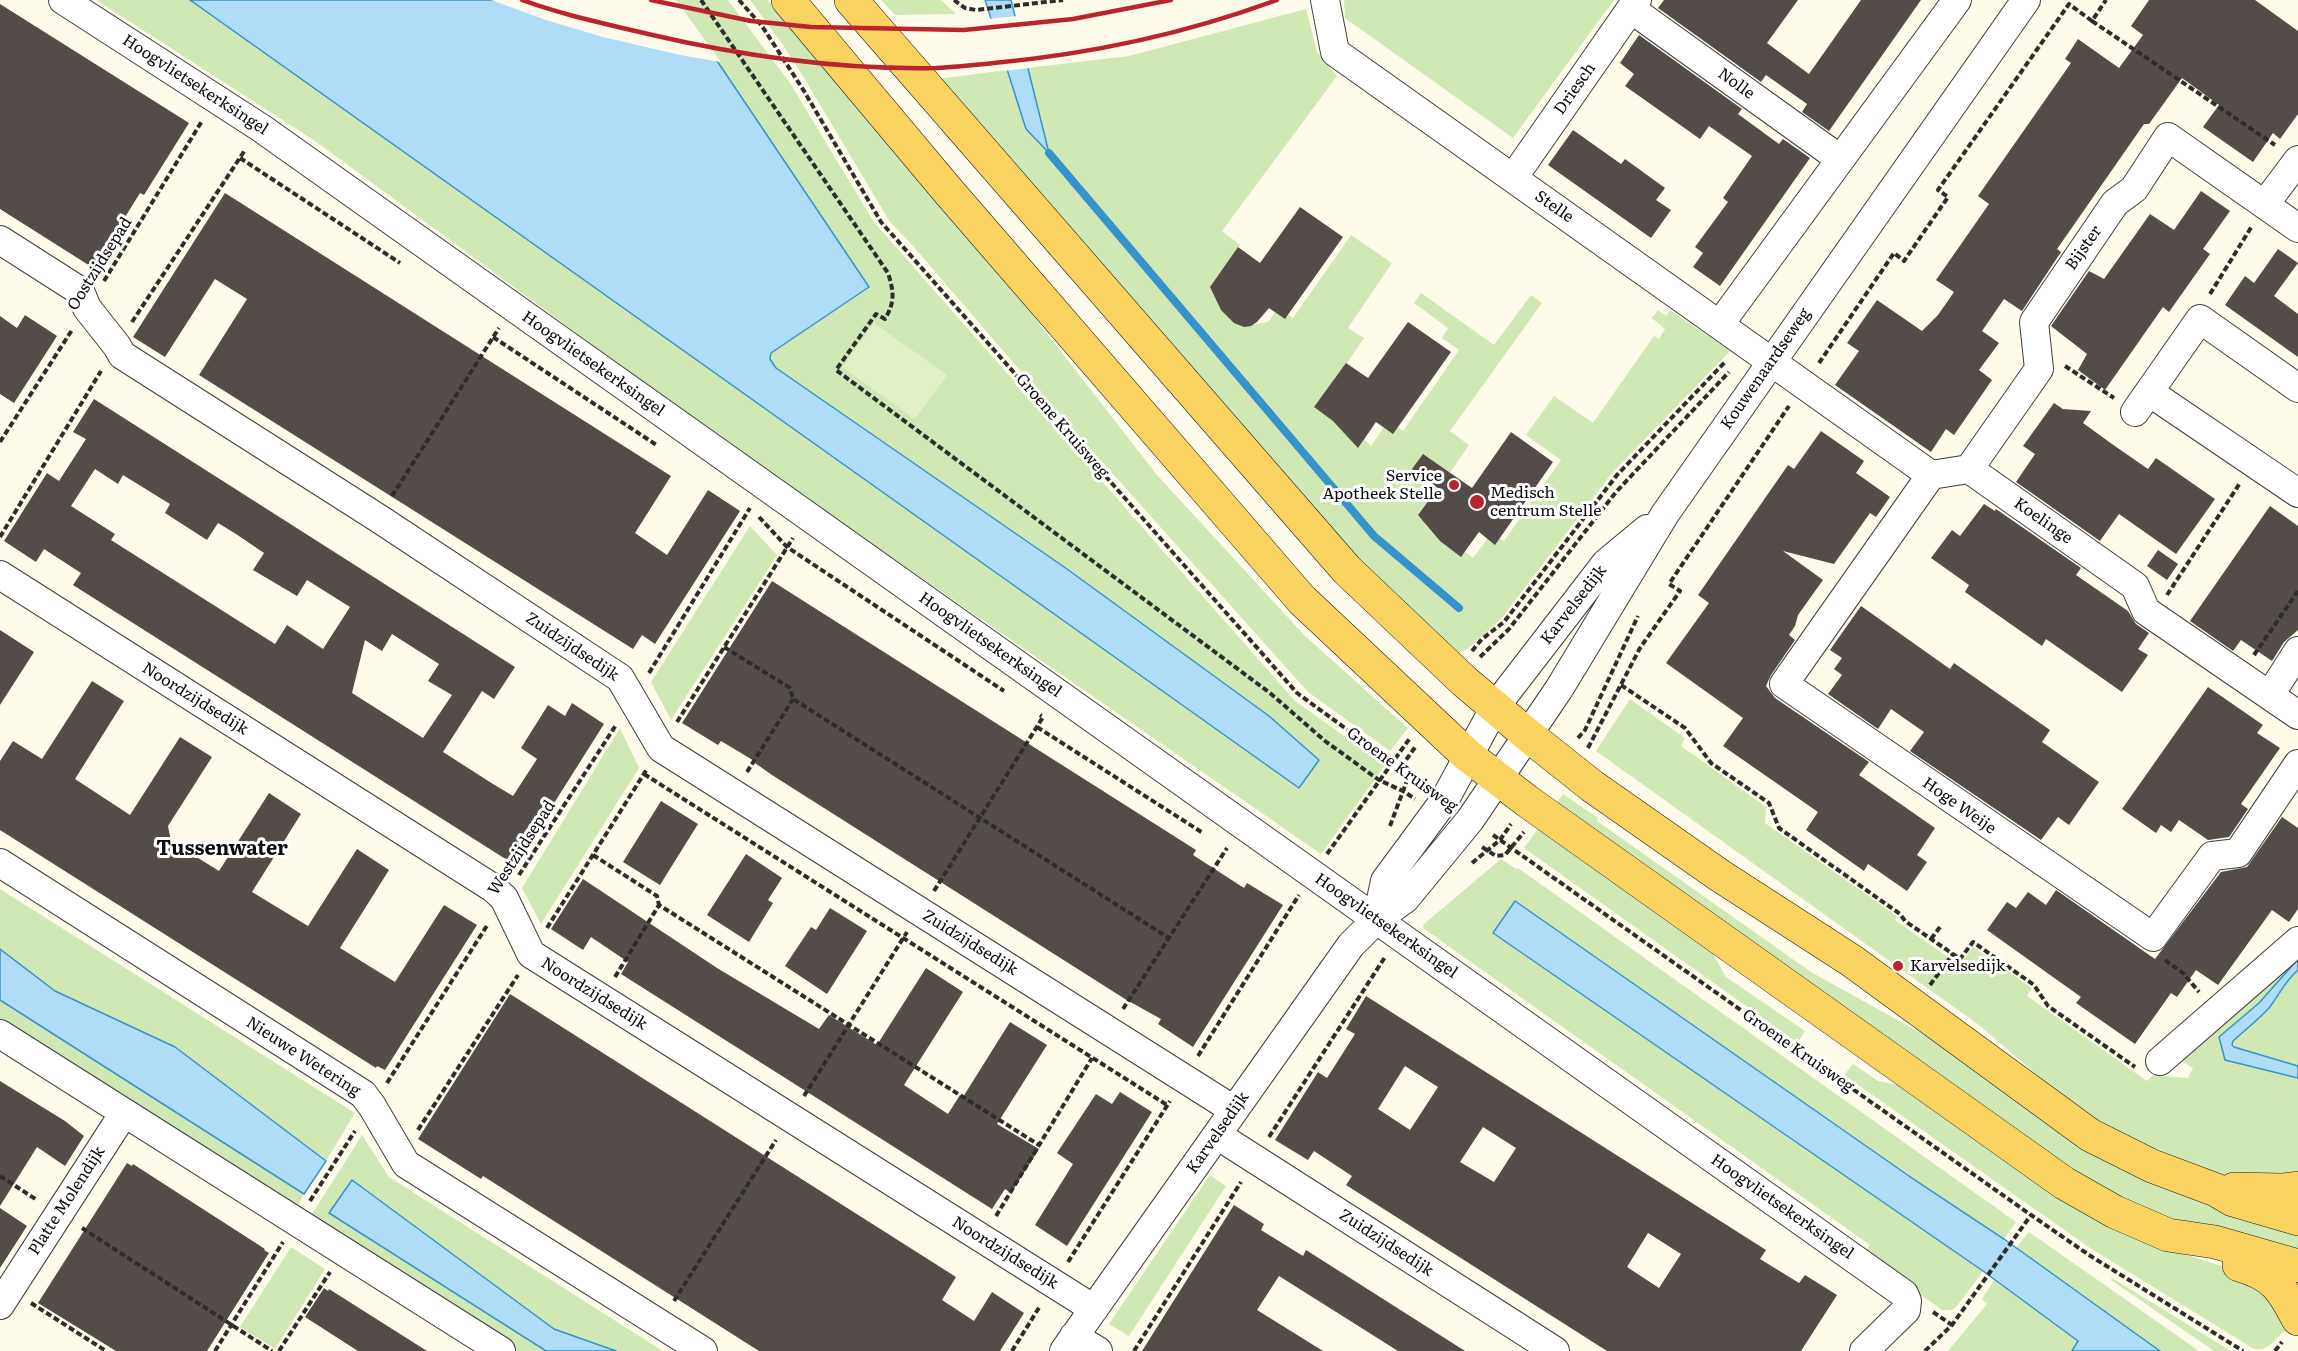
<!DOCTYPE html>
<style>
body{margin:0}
canvas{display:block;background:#fffbea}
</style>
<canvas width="2298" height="1351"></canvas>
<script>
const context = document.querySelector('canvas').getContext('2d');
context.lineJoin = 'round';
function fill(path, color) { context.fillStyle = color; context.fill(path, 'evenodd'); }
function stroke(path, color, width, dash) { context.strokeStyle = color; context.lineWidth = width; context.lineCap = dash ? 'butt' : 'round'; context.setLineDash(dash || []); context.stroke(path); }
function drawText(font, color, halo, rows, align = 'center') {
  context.font = font + ' Literata,serif'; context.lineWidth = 6; context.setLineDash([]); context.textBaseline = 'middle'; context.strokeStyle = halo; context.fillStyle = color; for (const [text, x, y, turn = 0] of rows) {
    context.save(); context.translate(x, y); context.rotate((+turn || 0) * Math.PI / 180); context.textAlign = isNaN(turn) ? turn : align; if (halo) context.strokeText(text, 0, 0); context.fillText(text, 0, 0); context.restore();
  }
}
fill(new Path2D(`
 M96 0H190L1299 788 1319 760 1269 716 1067 569 776 368 770 359 771 353 868 287 697 31 672 0H728L790 83 874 222 1295 701 1385 765 1321 854 725 442 315 141Z
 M750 0H767L770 3 1013 290 1157 475 1305 636 1408 728 1390 751 1308 692 1011 360 914 247 890 222 801 73 783 45Z
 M881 0H941L956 14 895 15Z
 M1344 0H1614L1513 138 1345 18Z
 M1306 9 1317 52 1337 76 1222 231 1240 245 1214 284 1250 325 1268 322 1278 308 1293 318 1351 235 1392 263 1348 328 1364 338 1320 403 1344 420 1371 446 1388 421 1403 431 1459 350 1442 338 1448 328 1414 303 1421 293 1494 345 1531 295 1542 303 1450 431 1469 445 1423 512 1444 536 1473 558 1492 533 1504 541 1561 460 1526 435 1554 396 1593 423 1654 336 1659 339 1665 329 1652 318 1658 310 1666 316 1670 310 1730 351 1612 473 1501 619 1471 646 1458 654 1358 560 938 79 1007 70 1026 129 1049 151 1027 68 1129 56Z
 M750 526 777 555 671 720 651 682Z
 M1630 699 1685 738 1681 746 1766 807 1765 823 1897 916 1895 920 1959 965 1973 947 2032 988 2027 996 2147 1081 2153 1075 2188 1078 2193 1068 2174 1056 2298 959 2259 1003 2219 1037 2226 1060 2298 1078V1182L2246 1181 2208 1171 2148 1145 2092 1117 2059 1094 1979 1025 1596 751Z
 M620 728 639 768 541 924 522 888Z
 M1563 794 1598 818 1597 821 1811 972 1939 1043 2141 1177 2195 1200 2298 1229V1258L2220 1239 2112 1195 2058 1161 1556 804Z
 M1538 829 1713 954 1726 977 1805 1031 1798 1043 1524 848Z
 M1501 859 1516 869 1518 868 2016 1222 2004 1239 1909 1176 1515 901 1493 933 1983 1271 1957 1306 1952 1310H1942L1863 1254 1870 1245 1423 928 1424 924Z
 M0 889 355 1113 326 1161 175 1047 55 991 0 949Z
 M2298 970V1066L2234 1047 2233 1041 2267 1010 2282 985Z
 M0 1000 304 1194 295 1211 0 1023Z
 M1853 1064 1878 1081 1903 1086 2165 1248 2240 1272 2259 1283 2293 1325C2289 1328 2285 1331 2281 1334 2272 1342 2269 1351 2254 1349L2090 1248 1844 1075Z
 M362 1135 389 1177 663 1351H616L554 1329 352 1181 330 1213 546 1351H517L309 1219Z
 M1210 1175 1226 1186 1129 1336 1109 1324Z
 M2029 1232 2199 1351H2160L2016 1248Z
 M291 1247 325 1269 275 1349 240 1327Z
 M2112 1278 2231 1351H2214L2111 1280Z
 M1994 1280 2079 1341 2072 1351H1948L1987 1304 1982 1299Z`), '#d0e8b4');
fill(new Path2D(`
 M874 323 947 375 915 419 842 367Z`), '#e2f0c6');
const water = new Path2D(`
 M190 0H672L697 31 869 287 771 353 770 359 776 368 1067 569 1269 716 1319 760 1299 788Z
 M985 0H1011L1049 153 1026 129Z
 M1515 901 1909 1176 2004 1239 2160 1351H2072L2078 1341 1983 1271 1493 933Z
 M0 949 55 991 175 1047 326 1161 304 1194 0 1000Z
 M2298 959V970C2284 982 2280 994 2269 1008 2258 1020 2245 1030 2233 1041L2232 1045 2234 1047 2298 1066V1078L2225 1060 2219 1037 2259 1003Z
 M352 1180 554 1329 616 1351H546L329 1213Z`);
fill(water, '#afdcf6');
stroke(water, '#3692cd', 1.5);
fill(new Path2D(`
 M491 0H676L721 62 680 55 603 37 546 20Z
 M1018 16 1030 68 1004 71 987 19Z`), '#fffbea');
stroke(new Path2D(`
 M1049 153 1374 536 1459 608`), '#3692cd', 8);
fill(new Path2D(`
 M1664 0H1798L1767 43 1809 74 1861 0H1921L1829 131 1802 112 1807 104 1766 75 1761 82 1658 8Z
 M2149 0H2255L2298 31V114L2280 139 2273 133 2253 162 2203 127 2219 105 2182 78 2149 124H2144L2071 229 2057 249 2061 252 2022 311 2004 299 1982 331 1999 343 1979 370 1992 380 1954 435 1946 429 1931 452 1835 385 1859 351 1847 343 1877 300 1922 331 1938 315 1954 292 1936 280 1989 204 1978 196 2071 63 2065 59 2078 39 2119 68 2143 35 2131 26Z
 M0 4 189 123 144 195 140 193 117 230 122 233 98 271 0 209Z
 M1639 35 1742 109 1738 114 1779 144 1783 139 1810 158 1720 286 1693 267 1703 253 1695 247 1728 202 1723 198 1752 156 1709 126 1700 139 1625 86 1634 74 1620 63Z
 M1573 130 1621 164 1625 159 1665 188 1656 200 1671 210 1651 238 1548 165Z
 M2201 191 2230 211 2203 249 2210 254 2169 312 2163 307 2105 390 2078 370 2087 354 2051 326 2089 271 2104 279 2150 214 2174 230Z
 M225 193 671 476 635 533 667 555 708 490 740 511 655 644 642 635 633 649 199 375 247 299 215 279 165 357 133 337Z
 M1300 207 1343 237 1285 319 1269 308 1257 322 1251 326 1244 327 1234 323 1221 310 1210 287 1238 247 1260 263Z
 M2278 249 2298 263 2274 296 2298 314V357L2225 305 2245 276 2254 283Z
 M25 315 57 336 14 403 0 394V316L17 328Z
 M1408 322 1451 352 1393 434 1376 422 1358 448 1333 421 1314 407 1346 363 1368 378Z
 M94 399 515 667 494 699 482 691 443 752 493 784 513 796 537 759 521 748 548 705 565 716 572 703 604 724 515 865 73 585 81 573 44 549 36 562 4 541 47 473 59 481 86 439 73 432ZM95 469 118 484 123 475 170 504 165 513 207 540 218 523 236 534 264 553 253 570 297 596 307 580 350 607 323 649 287 625 275 644 111 540 115 534 71 506ZM392 634 439 664 428 681 452 695 423 738 352 693 365 640 382 651Z
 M2054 403 2063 409 2091 411 2083 423 2112 444 2148 469 2156 458 2215 499 2176 554 2119 514 2100 541 2016 482 2035 454 2023 446Z
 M1821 431 1864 461 1856 473 1890 497 1876 517 1870 513 1834 564 1783 551 1823 580 1798 615 1795 626 1789 635 1795 640 1771 675 1766 686 1775 698 1869 762 1859 775 1935 828 1917 855 1927 862 1907 891 1868 864 1864 871 1806 830 1818 812 1723 746 1743 718 1666 663 1709 603 1698 595 1788 465 1794 469Z
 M1511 432 1553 462 1495 545 1479 532 1461 557 1440 541 1418 515 1438 488 1412 469 1423 454 1472 488Z
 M1984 504 1995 511 1996 509 2081 568 2076 575 2128 611 2136 624 2149 633 2138 649 2148 655 2122 692 2046 639 2042 646 2022 632 1965 592 1969 585 1931 558 1952 530 1960 536Z
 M2270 506 2298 526V630L2284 642 2272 661 2241 640 2233 651 2190 621Z
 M2158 550 2178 564 2167 580 2147 566Z
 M772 581 1196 850 1193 855 1244 888 1247 883 1283 905 1193 1047 1158 1024 1161 1019 1125 999 772 775 755 763 756 762 721 741 718 745 682 723Z
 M1861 606 1950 669 1954 663 2050 730 2042 742 2099 782 2069 825 2058 817 2041 840 1910 751 1924 732 1891 709 1878 729 1828 694 1842 675 1834 669 1842 658 1830 650Z
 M0 630 34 652 0 705Z
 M92 681 124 701 75 779 130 815 180 737 212 757 168 826 171 841 219 871 269 793 301 814 252 892 308 926 357 849 389 870 340 948 395 982 444 905 477 925 385 1070 377 1066 376 1068 346 1049 0 830V761L13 741 42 759Z
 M2208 687 2263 725 2257 733 2280 748 2241 804 2248 809 2229 837 2208 840 2179 820 2171 832 2161 825 2156 833 2122 809Z
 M661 801 698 824 660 885 623 862Z
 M2282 817 2298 828V909L2289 922 2272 910 2218 985 2196 970 2177 997 2171 993 2135 1044 2076 1003 2081 997 1987 930 2007 902 2016 908 2028 892 2046 905 2056 890 2155 959 2221 872 2247 867Z
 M746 854 782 878 768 900 773 903 749 942 707 915Z
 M583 879 717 968 819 1029 829 1015 877 1045 926 968 963 992 904 1085 948 1114 960 1095 963 1097 1010 1022 1047 1045 997 1124 1039 1149 1011 1193 1005 1189 992 1209 621 974 628 962 591 937 583 950 551 929Z
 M830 908 867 931 827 994 785 966 811 927 816 930Z
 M510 994 956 1277 942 1300 974 1321 992 1292 1024 1313 1000 1351H759L483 1176 481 1179 418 1139Z
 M1366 996 1766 1250 1760 1259 1799 1283 1805 1275 1837 1295 1801 1351H1607L1357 1192 1346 1185 1352 1176 1314 1151 1308 1160 1275 1140 1318 1072 1327 1078 1355 1034 1346 1029ZM1405 1066 1438 1087 1410 1130 1378 1109ZM1483 1127 1516 1148 1494 1182 1460 1162ZM1648 1233 1681 1254 1659 1288 1627 1267Z
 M0 1081 65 1121 84 1136 65 1166 37 1147 0 1206Z
 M1120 1092 1152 1112 1067 1246 1035 1225 1073 1164 1057 1153 1096 1094 1112 1104Z
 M127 1163 132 1166 133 1164 164 1184 265 1249 264 1250 269 1253 207 1351H116L38 1303Z
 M1234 1205 1264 1224 1261 1230 1303 1256 1306 1250 1465 1351H1398L1279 1276 1257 1310 1323 1351H1142Z
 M0 1208 27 1226 0 1268Z
 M324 1288 328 1291 329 1289 427 1351H358L305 1317Z`), '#544c48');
const street = new Path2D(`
 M63 0 261 128 1904 1294 1907 1301 1906 1310 1864 1351
 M1325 0 1335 52 1931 475 1969 469 2135 586 2146 611 2298 715
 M1631 9 1840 159
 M1513 178 1637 0
 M2265 204 2298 160
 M0 240 80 291 87 308 117 346 122 355 378 518 620 678 661 748 1234 1110
 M1720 324 1957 0
 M2149 392 2298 493
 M2135 412 2200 319 2298 388
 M1969 469 2039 369 2034 322 2115 203 2134 189 2168 137 2298 228
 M1931 475 1784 684 2153 937 2212 856 2238 853 2298 764
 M0 575 493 888 504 898 531 954 1094 1309
 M2270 695 2298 651
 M0 863 363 1094 372 1106 406 1164 703 1351
 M1377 919 1385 881 1444 801 1495 707 1606 563 1647 529
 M0 1034 501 1351
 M2160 1061 2298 941
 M1217 1135 1555 1351
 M0 1305 124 1113
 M1074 1336 1098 1351
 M1064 1351 1351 945 1377 919 1405 899 1470 820 1559 689 1665 514 2026 0`);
const primary = new Path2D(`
 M788 0 949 192 1302 600 1467 755 1527 801 2064 1183 2115 1212 2168 1235 2215 1242 2298 1266
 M851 0 1347 570 1464 681 1529 736 1592 786 1719 875 1852 961 2090 1135 2152 1166 2216 1190 2233 1200 2298 1219
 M2234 1189 2282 1190 2298 1188
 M2239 1265C2274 1275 2282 1288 2298 1319`);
stroke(street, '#3e3e3e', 30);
stroke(primary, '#1c1c1c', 34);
stroke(new Path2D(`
 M701 0 888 273C894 292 895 302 885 319L876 314 836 370 1270 693 1325 741 1379 780 1403 791 1415 799
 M739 0 762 26 804 91 881 222 1297 693 1423 785
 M954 0 965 8 976 10 1063 0
 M2092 21 2275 145
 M240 158 400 263
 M104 281 202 121
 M2210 294 2252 226
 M132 322 245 150
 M493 337 658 446
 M1819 363 1894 253 1904 261 1948 197 1938 190 2069 4 2092 21 2106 0
 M2065 366 2114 398
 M0 442 72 330
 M392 496 499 328
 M759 517 787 547 1004 691
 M0 537 101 371
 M2167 595 2240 483
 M724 647 790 688 793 699 1169 938
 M1472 651 1482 639 1504 622 1617 475 1725 362
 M2254 655 2298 591
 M1480 657 1509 629 1616 492 1729 372
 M649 673 750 508
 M1621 685 1685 728 1711 763 1769 803 1779 828 1900 914 1905 921 1960 959 1973 942 2034 985 2048 1006 2135 1067
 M677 722 793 538
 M1037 727 1203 833
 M1578 738 1585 730 1638 616
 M1588 748 1640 648 1680 591 1669 584 1789 406
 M1401 767 1416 746
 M747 772 793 699
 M644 774 1167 1105
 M1390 826 1409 775
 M1493 835 2031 1215 2089 1255 2243 1351
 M1482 847 1496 856 1505 855 1524 832
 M1327 854 1410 738
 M593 855 657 896 659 905
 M1472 863 1500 840 1511 824
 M519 875 616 725
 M934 891 1043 717 1040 715
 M547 928 647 769
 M1931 939 1940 927
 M2165 960 2183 973 2199 992
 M615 977 659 905 1039 1145
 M1930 985 1953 954
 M1123 1009 1227 848
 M1198 1056 1299 895
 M387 1083 488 924
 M804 1096 907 932
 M418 1130 518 975
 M1269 1137 1385 957
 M0 1176 37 1200
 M310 1201 355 1131
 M996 1216 1092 1058
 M82 1228 272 1351
 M1068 1262 1170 1101
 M674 1301 776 1140
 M31 1303 106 1351
 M1933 1312 1952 1325
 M215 1351 283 1242
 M279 1351 330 1272
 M1012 1351 1040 1306
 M1134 1351 1241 1182
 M1925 1351 1952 1325 2031 1215
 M2275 1351 2282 1342`), '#2d2d2d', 4, [6, 3]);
stroke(street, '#fff', 28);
stroke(primary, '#f9d260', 33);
stroke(new Path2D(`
 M522 0C563 15 606 24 648 34 742 56 839 70 936 68 955 67 975 65 994 63 1091 54 1185 34 1277 0
 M651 0 751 21 811 27 964 30 1073 19 1171 0`), '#bb242d', 4.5);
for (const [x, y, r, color] of [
 [1454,485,6,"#bb242d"],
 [1477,502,8,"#bb242d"],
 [1898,966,6,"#bb242d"]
]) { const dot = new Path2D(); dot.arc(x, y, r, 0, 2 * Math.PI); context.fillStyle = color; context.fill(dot); stroke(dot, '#fff', 2); }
drawText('16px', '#0b0b0b', '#fff', [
 ["Nolle",1736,84,36],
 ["Hoogvlietsekerksingel",195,85,33],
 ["Driesch",1575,89,-55],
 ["Stelle",1554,207,35],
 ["Bijster",2084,248,-55],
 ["Oostzijdsepad",100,264,-58],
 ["Hoogvlietsekerksingel",593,364,35],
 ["Kouwenaardseweg",1766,369,-55],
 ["Groene Kruisweg",1062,426,49],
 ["Koelinge",2043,521,35],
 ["Karvelsedijk",1574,605,-52],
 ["Hoogvlietsekerksingel",990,645,35],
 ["Zuidzijdsedijk",572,647,34],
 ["Noordzijdsedijk",195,699,32],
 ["Groene Kruisweg",1402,770,36],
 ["Hoge Weije",1959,806,35],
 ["Westzijdsepad",522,848,-57],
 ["Hoogvlietsekerksingel",1386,926,35],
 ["Zuidzijdsedijk",970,943,32],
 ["Noordzijdsedijk",594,994,32],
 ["Groene Kruisweg",1798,1051,35],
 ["Nieuwe Wetering",303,1057,33],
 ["Karvelsedijk",1218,1133,-55],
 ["Platte Molendijk",67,1201,-57],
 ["Hoogvlietsekerksingel",1782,1207,35],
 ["Zuidzijdsedijk",1386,1243,33],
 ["Noordzijdsedijk",1005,1253,32]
]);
drawText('16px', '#0b0b0b', '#fff', [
 ["Service",1442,476,"right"],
 ["Apotheek Stelle",1442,494,"right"],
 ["Medisch",1490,493],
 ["centrum Stelle",1490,511],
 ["Karvelsedijk",1910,966]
], 'left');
drawText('bold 20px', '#0b0b0b', '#fff', [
 ["Tussenwater",222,849]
]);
</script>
